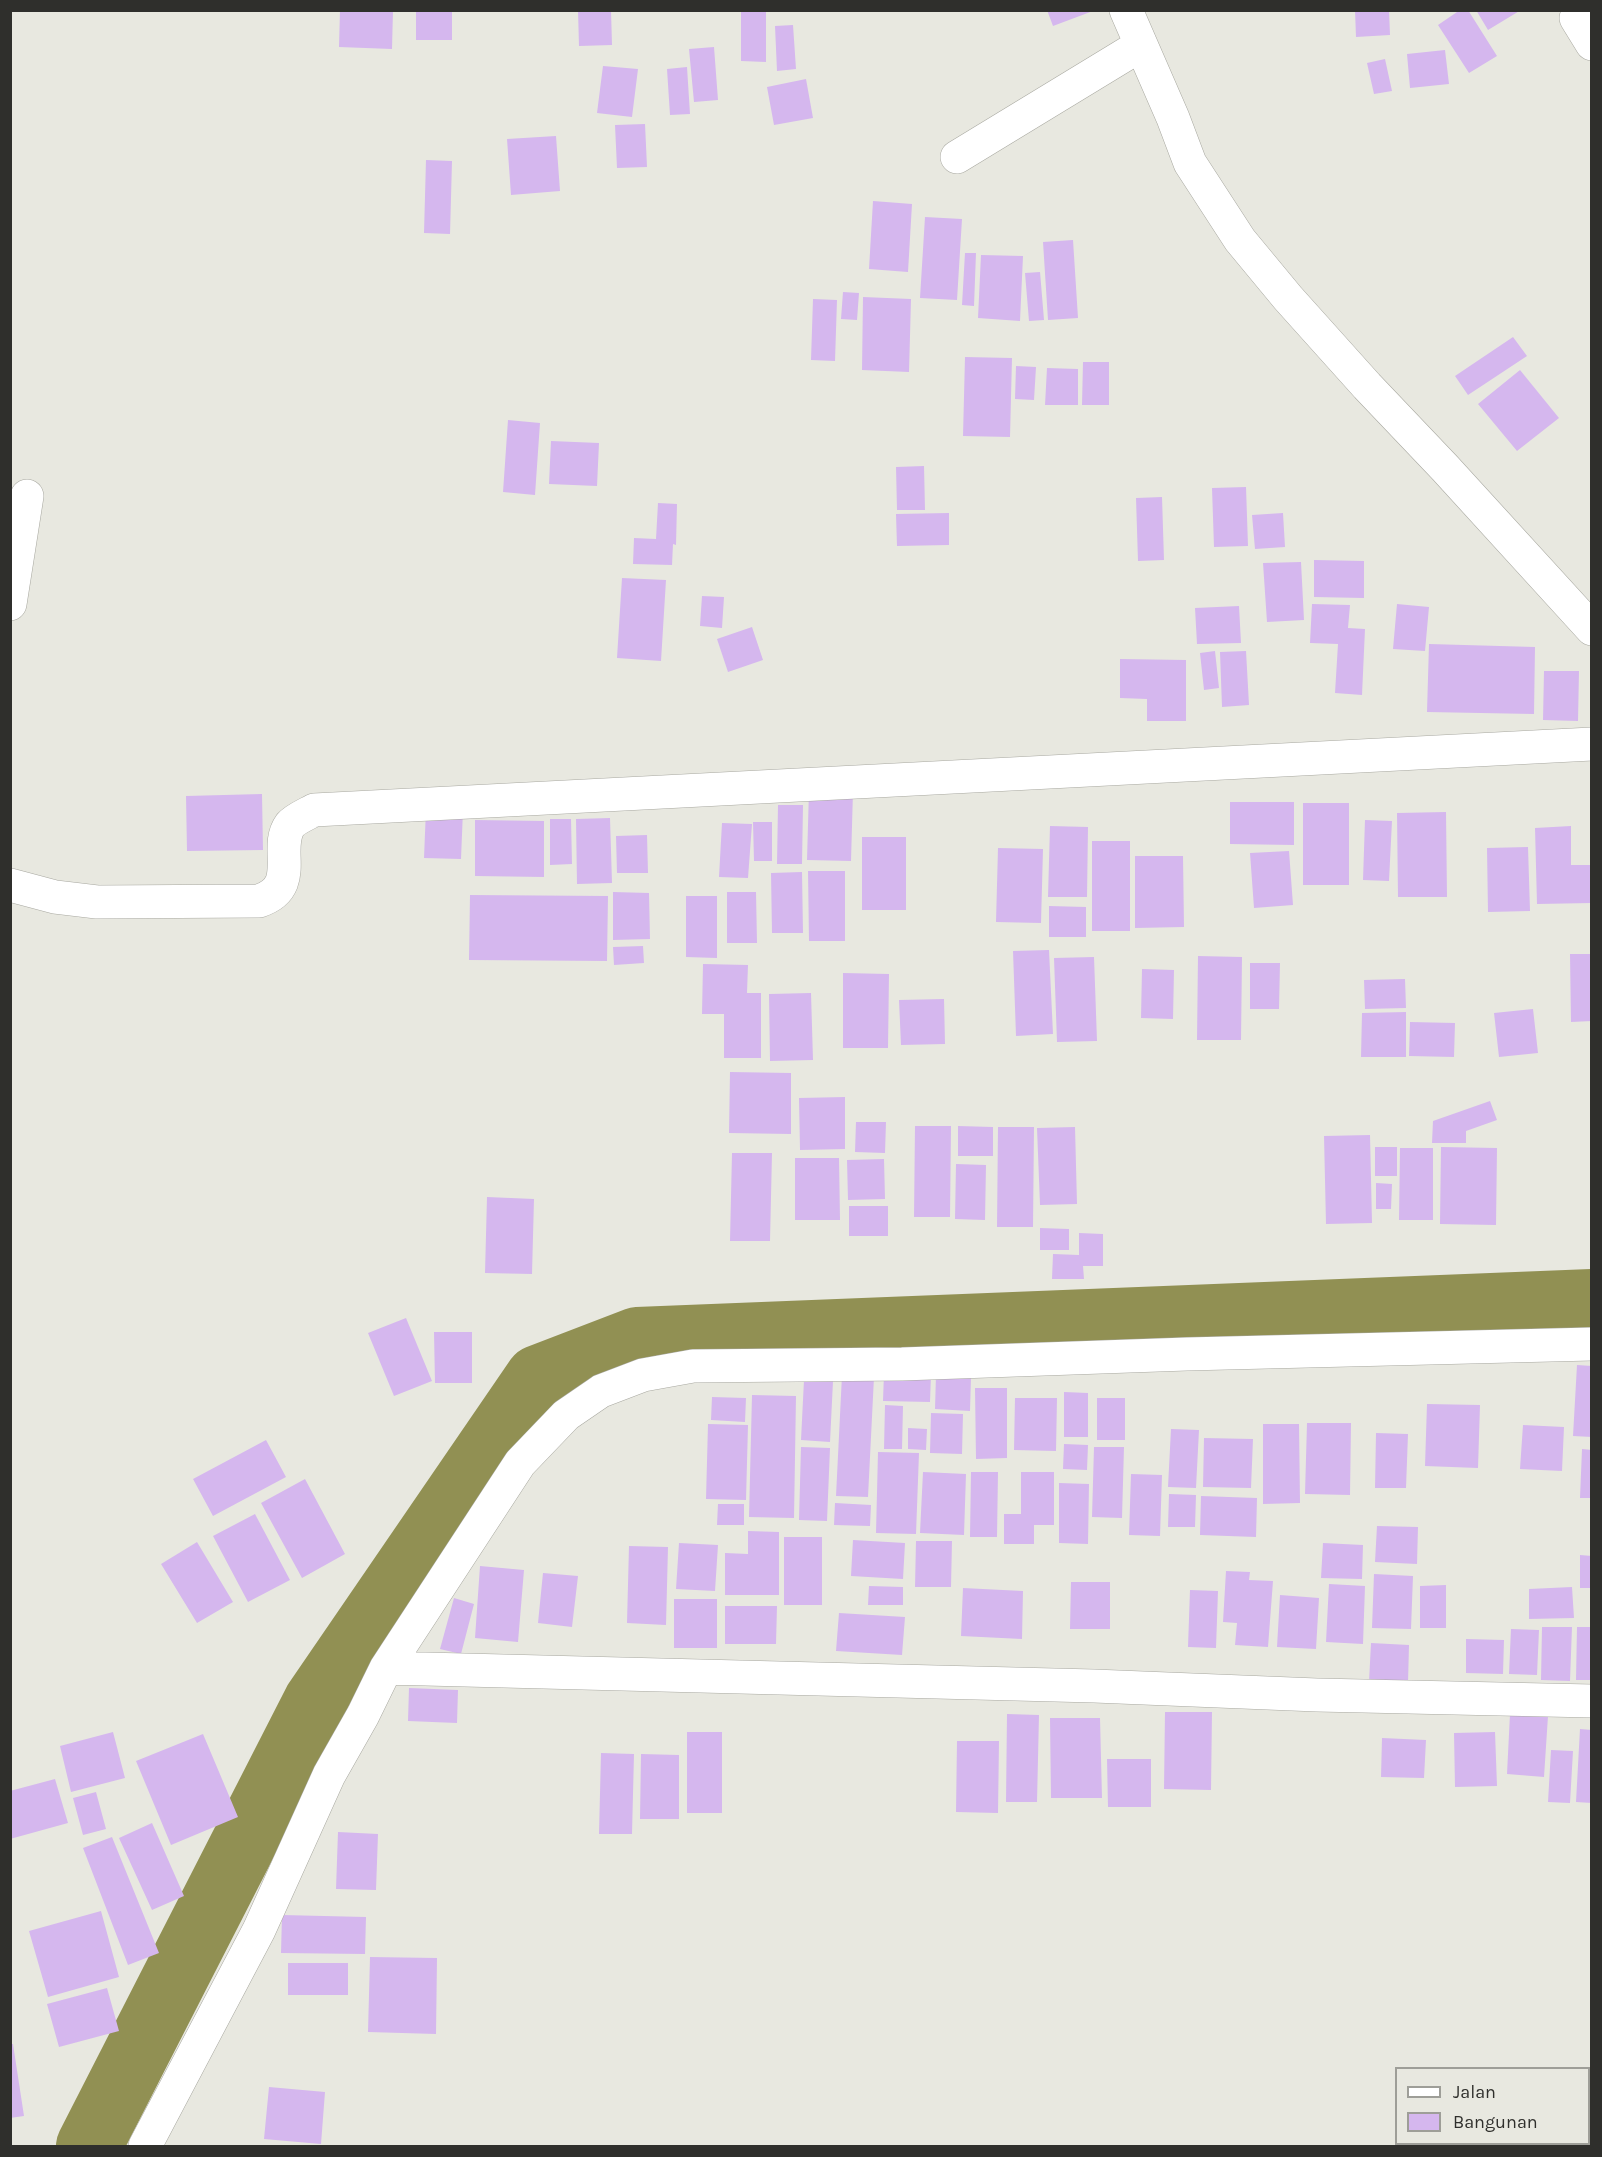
<!DOCTYPE html>
<style>
body{margin:0}
#map{position:relative;width:1602px;height:2157px;overflow:hidden;background:#e8e8e0;font-family:Karla,sans-serif}
canvas{display:block}
.frame{position:absolute;inset:0;border:12px solid #2f2f2c;pointer-events:none}
.legend{position:absolute;left:1395px;top:2067px;width:195px;height:78px;box-sizing:border-box;background:#e8e8e0;border:2px solid #9e9e98;margin:0;padding:8px 10px;list-style:none;font-size:18px;color:#2f2f2c}
.legend li{display:flex;align-items:center;gap:12px;height:30px}
.legend b{width:30px;border:2px solid #9e9e98}
</style>
<div id="map">
<canvas width="1602" height="2157"></canvas>
<div class="frame"></div>
<ul class="legend">
<li><b style="height:8px;background:#fff"></b>Jalan</li>
<li><b style="height:16px;background:#d5b7ee"></b>Bangunan</li>
</ul>
</div>
<script>
const context = document.querySelector('canvas').getContext('2d');
context.lineJoin = 'round';
function stroke(path, color, width, dash) { context.strokeStyle = color; context.lineWidth = width; context.lineCap = dash ? 'butt' : 'round'; context.setLineDash(dash || []); context.stroke(path); }
function fill(path, color) { context.fillStyle = color; context.fill(path, 'evenodd'); }
stroke(new Path2D(`
 M89 2146 316 1702 538 1378 637 1340 1592 1302`), '#919053', 66);
fill(new Path2D(`
 M340 10H393L392 49 339 47Z
 M416 10H452V40H416Z
 M578 10H611L612 45 579 46Z
 M741 10H766V62L741 61Z
 M1047 10H1093V11L1053 26Z
 M1355 10H1389L1390 35 1356 37Z
 M1460 10H1468L1497 56 1469 73 1438 25Z
 M1476 10H1521L1488 30Z
 M793 25 796 69 777 71 775 26Z
 M714 47 718 100 694 102 689 49Z
 M1445 50 1449 84 1410 88 1407 54Z
 M1385 59 1392 91 1374 94 1367 63Z
 M603 66 638 69 632 117 597 113Z
 M687 67 690 114 670 115 667 69Z
 M806 79 813 118 774 125 767 87Z
 M645 124 647 167 617 168 615 125Z
 M556 136 560 191 511 195 507 139Z
 M426 160 452 161 450 234 424 233Z
 M873 201 912 204 908 272 869 269Z
 M925 217 962 219 957 300 920 298Z
 M1073 240 1078 318 1048 320 1043 242Z
 M965 253H976L974 306 962 305Z
 M981 255 1023 256 1020 321 978 318Z
 M1040 272 1044 320 1029 321 1025 273Z
 M843 292 859 293 857 320 841 319Z
 M863 297 911 299 909 372 862 370Z
 M813 299 837 300 835 361 811 360Z
 M1513 337 1527 356 1468 395 1455 376Z
 M965 357 1012 358 1010 437 963 436Z
 M1083 362H1109V405H1082Z
 M1016 366 1036 367 1034 400 1015 399Z
 M1047 368 1078 369V405H1045Z
 M1520 370 1559 418 1517 451 1478 404Z
 M508 420 540 423 535 495 503 492Z
 M551 441 599 443 597 486 549 484Z
 M924 466 925 510H897L896 467Z
 M1246 487 1248 546 1214 547 1212 488Z
 M1162 497 1164 560 1138 561 1136 498Z
 M658 503 677 504 676 545 673 544 672 565 633 564 634 538 656 539Z
 M949 513V545L897 546 896 514Z
 M1283 513 1285 547 1255 549 1252 515Z
 M1314 560 1364 561V598L1314 597Z
 M1301 562 1304 620 1267 622 1263 563Z
 M622 578 666 580 661 661 617 658Z
 M702 596 724 597 722 628 700 626Z
 M1312 604 1350 605 1348 628 1365 629 1362 695 1335 693 1338 644 1310 643Z
 M1397 604 1429 607 1425 651 1393 649Z
 M1239 606 1241 643 1197 644 1195 608Z
 M752 627 763 660 728 672 717 639Z
 M1429 644 1535 647 1534 714 1427 712Z
 M1215 651 1219 688 1204 690 1200 653Z
 M1246 651 1249 705 1222 707 1220 652Z
 M1120 659 1186 660V721H1147V699L1120 698Z
 M1544 671H1579L1578 721 1543 720Z
 M809 790 853 791 851 861 807 860Z
 M262 794 263 850 187 851 186 796Z
 M1230 802H1294V845L1230 844Z
 M1303 803H1349V885H1303Z
 M778 805H803L802 864H777Z
 M426 809 463 810 461 859 424 858Z
 M1446 812 1447 897H1398L1397 813Z
 M610 818 612 883 577 884 576 819Z
 M550 819H571L572 864 550 865Z
 M475 820 544 821V877L475 876Z
 M1365 820 1392 821 1389 881 1363 880Z
 M753 822H772V861H754Z
 M722 823 752 824 748 878 719 877Z
 M1050 826 1088 827 1087 897H1048Z
 M1571 826V865H1592V903L1537 904 1535 828Z
 M647 835 648 873H617L616 836Z
 M862 837H906V910H862Z
 M1092 841H1130V931H1092Z
 M1528 847 1530 911 1488 912 1487 848Z
 M998 848 1043 849 1041 923 996 922Z
 M1289 851 1293 905 1254 908 1250 853Z
 M1135 856H1183L1184 927 1135 928Z
 M808 871H845V941H809Z
 M802 872 803 933H772L771 873Z
 M613 892 649 893 650 939 613 940Z
 M727 892H756L757 943H727Z
 M470 895 608 896 607 961 469 960Z
 M686 896H717V958L686 957Z
 M1049 906 1086 907V937H1049Z
 M643 946 644 963 614 965 613 947Z
 M1049 950 1053 1034 1016 1036 1013 951Z
 M1570 954H1592V1021L1571 1022Z
 M1198 956 1242 957 1241 1040H1197Z
 M1094 957 1097 1041 1057 1042 1054 958Z
 M1250 963H1280L1279 1009H1250Z
 M703 964 748 965 747 993H761V1058H724V1014H702Z
 M1142 969 1174 970 1173 1019 1141 1018Z
 M843 973 889 974 888 1048H843Z
 M1405 979 1406 1008 1365 1009 1364 980Z
 M811 993 813 1060 770 1061 769 994Z
 M944 999 945 1044 901 1045 899 1000Z
 M1533 1009 1538 1053 1499 1057 1494 1013Z
 M1406 1012V1057H1361L1362 1013Z
 M1410 1022 1455 1023 1454 1057 1409 1056Z
 M730 1072 791 1073V1134L729 1133Z
 M845 1097V1149L800 1150 799 1098Z
 M1490 1101 1497 1120 1466 1131V1143H1432L1433 1121Z
 M856 1122H886L885 1153 855 1152Z
 M915 1126H951L950 1217H914Z
 M958 1126 993 1127V1156H958Z
 M998 1127H1034L1033 1227H997Z
 M1075 1127 1077 1204 1040 1205 1037 1128Z
 M1370 1135 1372 1223 1326 1224 1324 1136Z
 M1375 1147H1397V1176H1375Z
 M1441 1147 1497 1148 1496 1225 1440 1224Z
 M1400 1148H1433V1220H1399Z
 M732 1153H772L770 1241H730Z
 M795 1158H839L840 1220H795Z
 M884 1159 885 1199 848 1200 847 1160Z
 M956 1164 986 1165 985 1220 955 1219Z
 M1376 1183 1392 1184 1391 1209H1376Z
 M487 1197 534 1199 532 1274 485 1273Z
 M849 1206H888V1236H849Z
 M1040 1228 1069 1229V1250H1040Z
 M1079 1233 1103 1234V1266H1083L1084 1279H1052L1053 1254 1079 1255Z
 M406 1318 432 1381 394 1396 368 1333Z
 M434 1332H472V1383H435Z
 M1577 1365 1592 1366V1437L1573 1436Z
 M884 1373 931 1374 930 1402 883 1401Z
 M842 1375 874 1377 868 1497 836 1496Z
 M936 1375 971 1377 970 1411 935 1409Z
 M804 1380 833 1381 830 1442 801 1440Z
 M975 1388H1007V1458L976 1459Z
 M1064 1392 1088 1393V1437H1064Z
 M752 1395 796 1396 794 1518 749 1517Z
 M712 1397 746 1398 745 1422 711 1420Z
 M1015 1398H1057L1056 1451 1014 1450Z
 M1097 1398H1125V1440H1097Z
 M1427 1404 1480 1405 1478 1468 1425 1466Z
 M885 1405 903 1406 902 1449H884Z
 M931 1413 963 1414 962 1454 930 1453Z
 M1307 1423H1351L1350 1495 1305 1494Z
 M708 1424 748 1425 746 1500 706 1499Z
 M1263 1424H1299L1300 1503 1263 1504Z
 M1523 1425 1564 1427 1562 1471 1520 1469Z
 M908 1428 927 1429 926 1450 908 1449Z
 M1171 1429 1199 1430 1196 1488 1168 1487Z
 M1376 1433 1408 1434 1406 1488H1375Z
 M1204 1438 1253 1439 1251 1488 1203 1487Z
 M266 1440 286 1477 213 1516 193 1479Z
 M1064 1444 1088 1445 1087 1470 1063 1469Z
 M801 1447 830 1448 827 1521 799 1520Z
 M1094 1447H1124L1122 1518 1092 1517Z
 M1582 1449 1592 1450V1498H1580Z
 M878 1452 919 1453 916 1534 876 1533Z
 M923 1472 966 1474 964 1535 920 1533Z
 M971 1472H998L997 1537H970Z
 M1021 1472H1054V1525H1034V1544H1004V1514H1021Z
 M1131 1474 1162 1475 1160 1536 1129 1535Z
 M305 1479 345 1554 302 1578 261 1503Z
 M1059 1483 1089 1484 1088 1544 1059 1543Z
 M1169 1494 1196 1495 1195 1527H1168Z
 M1201 1496 1257 1498 1256 1537 1200 1535Z
 M835 1503 871 1505 870 1526 834 1525Z
 M718 1504H744V1525H717Z
 M255 1514 290 1580 248 1602 213 1536Z
 M1377 1526 1418 1527 1417 1564 1375 1562Z
 M748 1531 779 1532V1595H725V1553L748 1554Z
 M784 1537H822V1605H784Z
 M853 1540 905 1543 903 1579 851 1576Z
 M916 1541H952L951 1587H915Z
 M197 1542 233 1602 197 1623 161 1564Z
 M679 1543 718 1545 715 1591 676 1589Z
 M1323 1543 1363 1545 1362 1579 1321 1578Z
 M629 1546 668 1547 666 1625 627 1623Z
 M1580 1555 1592 1556V1588H1580Z
 M480 1566 524 1570 518 1642 475 1638Z
 M1226 1571 1250 1572 1249 1580 1273 1581 1268 1647 1235 1645 1237 1623 1223 1622Z
 M543 1573 578 1576 572 1627 538 1623Z
 M1374 1574 1413 1576 1411 1629 1372 1628Z
 M1071 1582H1110V1629H1070Z
 M1329 1584 1365 1586 1363 1644 1326 1642Z
 M1446 1585V1628H1420V1586Z
 M869 1586 903 1587V1605H868Z
 M1572 1587 1574 1618 1529 1619V1589Z
 M963 1588 1023 1591 1022 1639 961 1636Z
 M1190 1590 1218 1591 1216 1648 1188 1647Z
 M1280 1595 1319 1598 1316 1649 1277 1647Z
 M454 1598 474 1604 461 1654 440 1649Z
 M674 1599H717V1648H674Z
 M725 1606H777L776 1644H725Z
 M839 1613 905 1617 902 1655 836 1651Z
 M1542 1627H1572L1570 1681 1541 1680Z
 M1577 1627H1592V1680H1576Z
 M1511 1629 1539 1630 1537 1675 1509 1674Z
 M1466 1639 1504 1640 1503 1674 1466 1673Z
 M1371 1643 1409 1645 1408 1683 1369 1682Z
 M409 1688 458 1690 457 1723 408 1721Z
 M1165 1712H1212L1211 1790 1164 1789Z
 M1007 1714 1039 1715 1037 1802H1006Z
 M1510 1714 1548 1716 1544 1777 1507 1774Z
 M1050 1718H1100L1102 1798H1051Z
 M1580 1729 1592 1730V1803L1576 1802Z
 M113 1732 125 1778 71 1792 60 1746Z
 M687 1732H722V1813H687Z
 M1495 1732 1497 1786 1455 1787 1454 1733Z
 M203 1734 238 1817 171 1845 136 1761Z
 M1382 1738 1426 1740 1424 1778 1381 1777Z
 M957 1741H999L998 1813 956 1812Z
 M1551 1750 1573 1751 1570 1803 1548 1802Z
 M601 1753 634 1754 632 1834H599Z
 M641 1754 679 1755V1819H640Z
 M1107 1759H1151V1807H1108Z
 M55 1779 68 1823 10 1839V1791Z
 M96 1792 106 1829 83 1835 73 1798Z
 M152 1823 184 1896 152 1910 119 1838Z
 M338 1832 378 1834 376 1890 336 1889Z
 M112 1837 159 1953 128 1965 83 1848Z
 M101 1911 119 1977 48 1997 29 1931Z
 M282 1915 366 1917 365 1954 281 1953Z
 M370 1957 437 1958 436 2034 368 2032Z
 M288 1963H348V1995H288Z
 M107 1988 119 2031 59 2047 47 2004Z
 M10 2044H13L24 2116 10 2118Z
 M269 2087 325 2092 321 2144 264 2139Z`), '#d5b7ee');
const minor = new Path2D(`
 M1126 10 1173 118 1190 163 1240 240 1288 298 1367 386 1445 468 1592 629
 M1576 18 1592 44
 M957 157 1141 45
 M10 604 27 496
 M10 885 55 897 97 902 259 901C302 887 273 848 290 825 295 819 307 814 314 810L1592 744
 M386 1668 1094 1686 1317 1695 1592 1701
 M145 2146 259 1930 329 1775 363 1715 386 1668 520 1463 566 1415 601 1391 643 1375 693 1366 902 1364 1187 1354 1592 1344`);
stroke(minor, '#a8a8a0', 34);
stroke(minor, '#fff', 33);
</script>
